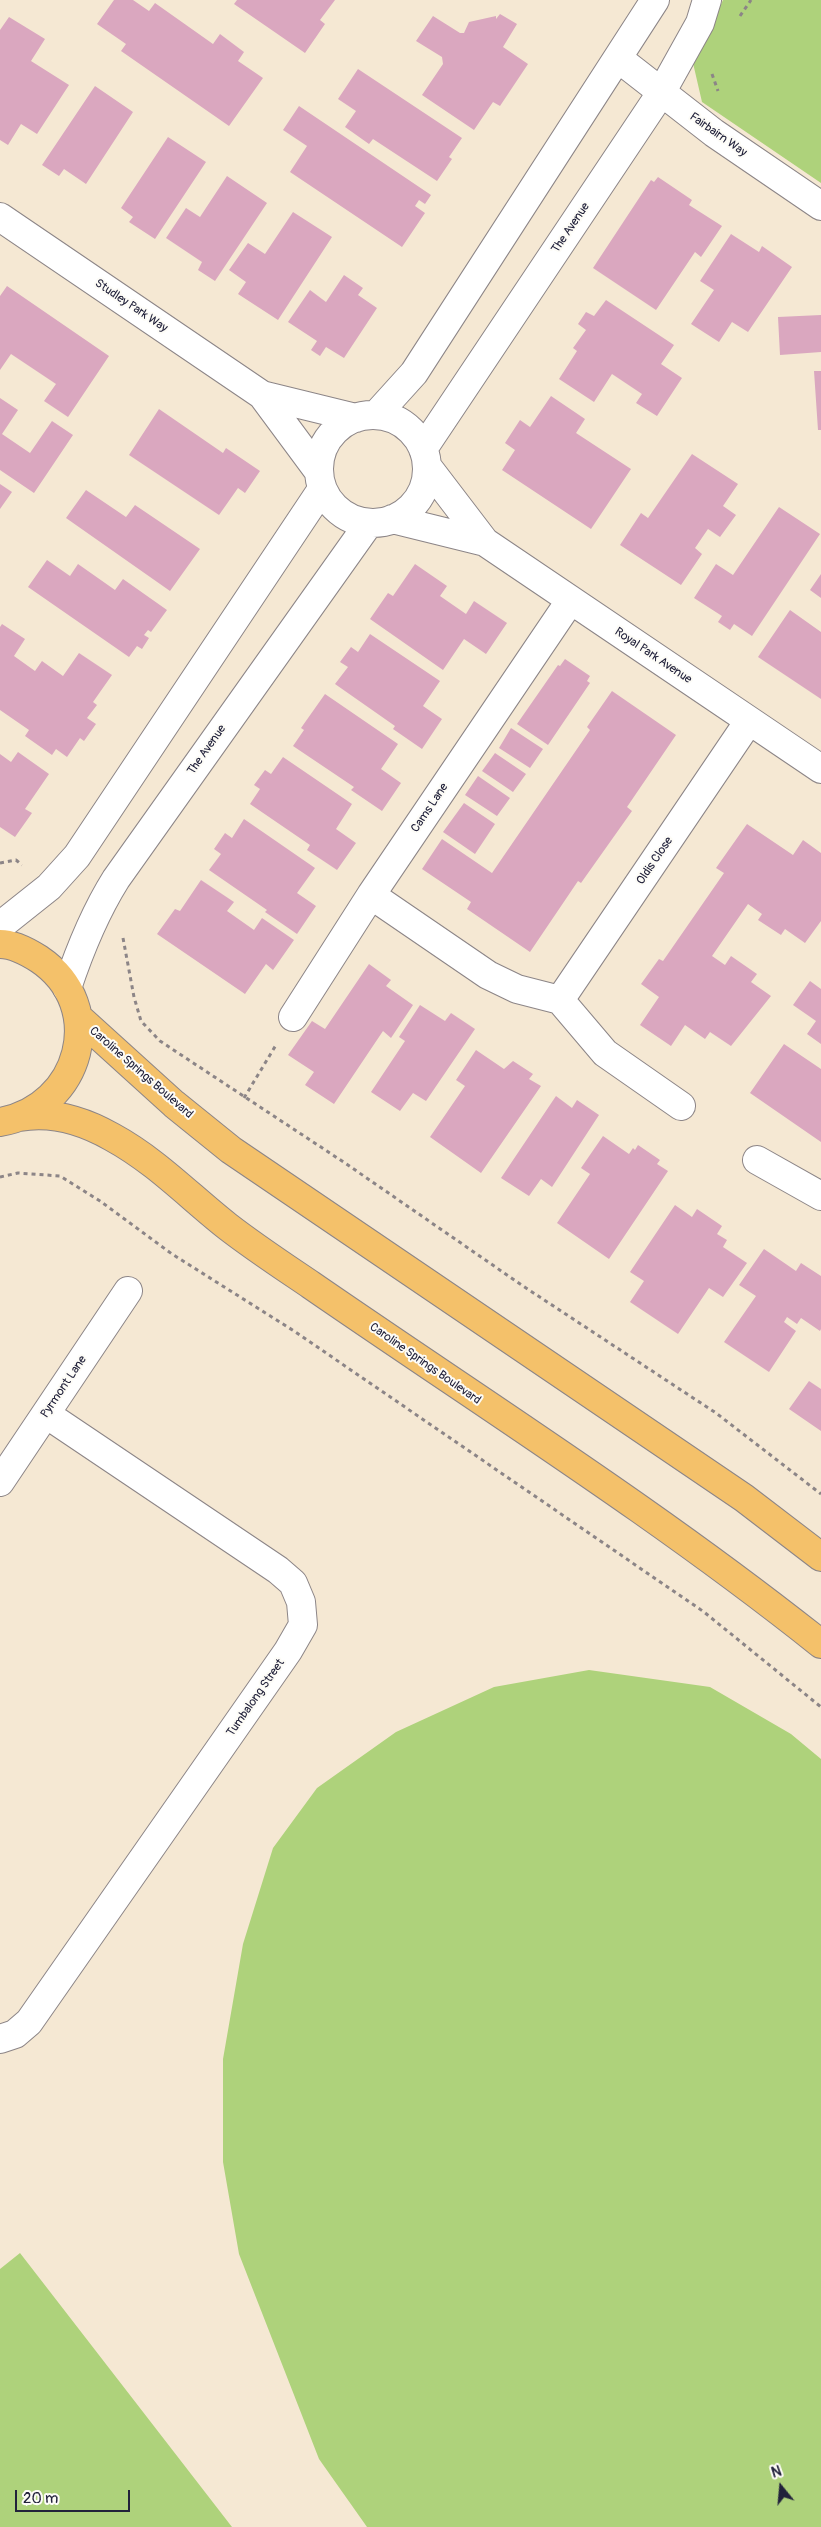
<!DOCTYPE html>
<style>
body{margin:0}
#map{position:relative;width:821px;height:2527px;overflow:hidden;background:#f5e8d3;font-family:Pangolin,sans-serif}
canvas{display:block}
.north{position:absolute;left:756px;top:2462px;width:50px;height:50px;-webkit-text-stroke:4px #fdfcf7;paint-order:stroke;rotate:343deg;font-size:14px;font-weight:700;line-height:20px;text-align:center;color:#22223b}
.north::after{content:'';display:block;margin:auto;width:18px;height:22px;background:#22223b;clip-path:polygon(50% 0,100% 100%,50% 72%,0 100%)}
.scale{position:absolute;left:15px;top:2490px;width:115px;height:22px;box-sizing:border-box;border:2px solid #22223b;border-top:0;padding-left:6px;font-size:15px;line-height:18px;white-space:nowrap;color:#22223b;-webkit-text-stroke:4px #fdfcf7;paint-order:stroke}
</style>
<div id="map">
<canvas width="821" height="2527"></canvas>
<div class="north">N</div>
<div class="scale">20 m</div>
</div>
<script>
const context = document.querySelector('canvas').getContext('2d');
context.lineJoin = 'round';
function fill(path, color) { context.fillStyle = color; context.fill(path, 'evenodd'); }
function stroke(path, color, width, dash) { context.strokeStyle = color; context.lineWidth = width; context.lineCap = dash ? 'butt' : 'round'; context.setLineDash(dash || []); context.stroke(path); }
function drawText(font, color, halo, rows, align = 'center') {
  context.font = font + ' Pangolin,sans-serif'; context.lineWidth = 4; context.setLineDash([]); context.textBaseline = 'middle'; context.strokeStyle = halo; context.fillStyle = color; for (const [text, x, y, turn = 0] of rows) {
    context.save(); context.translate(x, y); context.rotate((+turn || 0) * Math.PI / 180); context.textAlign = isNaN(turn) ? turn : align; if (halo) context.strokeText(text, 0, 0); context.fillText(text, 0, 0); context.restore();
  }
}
fill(new Path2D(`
 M723 0H821V183L702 102 693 63Z
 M589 1670 710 1687 791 1734 821 1759V2527H367L319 2459 239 2254 223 2162V2059L243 1944 273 1848 317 1788 396 1732 494 1687Z
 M20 2253 232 2527H0V2269Z`), '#aed27b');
fill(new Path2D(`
 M114 0H133L149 11 155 3 213 44 220 34 244 52 238 61 263 78 229 126 121 51 126 44 97 24Z
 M237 0H335L320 20 325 24 305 53 234 4Z
 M500 14 517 24 503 47 528 64 500 106 493 102 474 130 422 95 443 64 442 57 416 41 433 16 460 33H464L469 22 496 16V19Z
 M9 17 45 39 31 61 69 85 37 134 21 124 8 145 0 140V30Z
 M358 69 462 138 449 157 452 159 437 181 373 139 369 144 345 127 356 111 338 99Z
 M95 86 133 112 86 184 64 169 59 176 42 165Z
 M299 106 431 195 425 204 419 200 415 206 425 213 402 247 290 172 307 146 283 130Z
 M168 137 206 162 155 239 129 222 133 217 121 208Z
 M227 176 267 203 215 281 198 270 202 262 166 238 186 208 200 217Z
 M658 177 692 200 689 205 722 226 701 257 695 252 656 310 593 268 651 180 654 182Z
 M293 212 332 237 278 320 238 294 246 282 229 270 248 243 265 254Z
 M731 234 759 252 762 246 792 267 748 332 732 322 719 342 691 324 714 290 700 281Z
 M344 275 363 288 358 295 377 308 344 358 326 347 320 356 311 350 317 341 288 322 310 290 326 302Z
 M7 286 109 356 68 417 44 401 56 384 11 354 0 370V296Z
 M606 300 674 345 661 364 682 378 657 416 636 403 642 394 612 374 594 402 559 379 577 351 573 348 586 330 578 324 586 312 594 316Z
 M821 315V352L780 355 778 317Z
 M814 371H821V430H818Z
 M551 396 585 419 576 433 631 469 591 529 502 470 515 450 505 443 520 420 530 427Z
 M0 398 18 410 2 434 30 453 52 421 73 435 34 493 0 470Z
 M159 409 223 453 226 448 260 471 245 493 238 488 219 515 129 455Z
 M692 454 738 484 723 506 736 515 720 537 708 529 695 548 702 554 681 585 620 545 641 513 648 518Z
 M0 484 12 492 0 509Z
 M86 490 126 517 135 505 200 549 170 591 66 518Z
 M779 507 820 534 752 636 734 624 730 630 718 622 722 616 694 598 716 564 733 575Z
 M47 560 70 576 78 564 115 590 123 579 167 610 151 632 148 630 144 635 149 638 142 649 137 646 129 657 28 587Z
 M415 564 447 586 440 596 466 614 474 601 507 623 486 654 464 639 443 670 370 619 388 593 393 596Z
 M821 574V598L810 590Z
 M790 610 821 632V699L758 657Z
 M2 624 25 639 14 656 35 671 42 661 63 676 79 653 112 675 93 702 97 705 87 718 96 724 84 741 80 738 67 757 56 749 52 755 25 736 29 730 0 710V627Z
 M370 634 440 681 423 706 442 719 422 749 393 729 395 726 335 684 348 667 340 662 351 647 358 652Z
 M565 659 590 676 587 681 590 683 548 745 517 724 558 665 560 666Z
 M612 691 676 735 627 807 632 811 581 883 578 881 530 952 467 909 471 902 422 869 442 839 492 873 590 730 587 727Z
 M325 694 398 744 381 769 401 783 382 811 351 790 354 787 293 746 304 730 301 728Z
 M511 728 543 749 530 768 499 748Z
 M18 752 49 774 25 809 32 813 15 837 0 827V754L11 762Z
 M495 753 526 774 513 792 482 771Z
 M283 757 352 804 336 829 356 843 337 870 307 850 310 845 250 804 260 789 254 785 265 770 271 774Z
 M478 776 510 798 497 816 465 795Z
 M464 803 495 824 475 854 443 832Z
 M244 819 315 868 297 893 316 906 297 934 265 912 267 910 209 870 221 854 214 849 225 833 232 838Z
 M747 824 793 855 803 840 821 853V921L805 943 785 929 781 935 758 920 762 914 748 904 712 956 725 965 731 956 757 974 751 982 771 996 731 1046 710 1032 705 1039 685 1025 671 1046 640 1025 659 997 641 984 659 959 663 961 724 873 716 868Z
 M201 880 234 902 227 911 254 930 262 918 294 940 273 970 266 964 245 994 157 934 175 909 180 911Z
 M369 964 391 980 386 986 413 1005 391 1038 383 1031 334 1104 305 1085 314 1072 288 1055 312 1021 325 1029Z
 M810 981 821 989V1044L807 1034 816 1021 793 1005Z
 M420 1005 445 1021 451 1013 475 1029 426 1101 413 1093 400 1111 371 1092 405 1041 399 1037Z
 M784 1044 821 1069V1142L750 1093Z
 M476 1050 504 1069 513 1061 533 1074 529 1079 541 1086 481 1173 430 1137 465 1086 456 1080Z
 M556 1096 572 1108 577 1100 599 1115 552 1187 541 1179 529 1196 501 1178Z
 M603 1136 629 1154 633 1148 635 1150 638 1145 660 1160 657 1164 668 1171 609 1259 557 1223 590 1174 581 1168Z
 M675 1205 692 1217 697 1209 722 1226 717 1234 727 1240 723 1247 747 1263 723 1297 709 1288 678 1334 630 1302 644 1281 630 1272Z
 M764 1249 796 1271 801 1263 821 1276V1329L820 1331 801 1318 797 1324 787 1317 784 1322 796 1331 769 1372 724 1342 756 1296 739 1285Z
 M809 1381 821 1389V1431L789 1409Z`), '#daa7bf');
const minor = new Path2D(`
 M619 59 714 133 821 206
 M0 217 262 395 319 472
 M262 395 356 418
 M376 415 414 373 655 0
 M319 469a54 54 0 1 1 108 0a54 54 0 1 1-108 0Z
 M423 449 661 93 700 23 707 0
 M427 466 485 542 821 769
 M392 519 485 542
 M371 895 488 975 517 989 560 1000 605 1053 681 1106
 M0 926 49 887 77 856 322 489
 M67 988C80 949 94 914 116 879L369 523
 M560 1000 749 721
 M293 1017 371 895 570 601
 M757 1160 821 1196
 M0 1482 128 1291
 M0 2039 15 2034 29 2022 288 1651 303 1625 301 1602 293 1583 278 1570 46 1414`);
const major = new Path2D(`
 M0 944C13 944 28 952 39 959 109 1006 81 1108 0 1122
 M78 1017 174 1104 231 1150 744 1498 821 1557
 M19 1117C52 1111 84 1121 112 1137 156 1161 189 1196 227 1226 254 1247 283 1266 311 1285 482 1403 658 1514 821 1644`);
stroke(minor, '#8c8587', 30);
stroke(major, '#8c8587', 30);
stroke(new Path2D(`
 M740 16 751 0
 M712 74 718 91
 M0 863 16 860 22 865
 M123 938 134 997 141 1021 160 1041 345 1163 523 1286 716 1413 821 1494
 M244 1098 276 1045
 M0 1177 18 1173 60 1176 100 1201 172 1254 294 1331 704 1612 821 1707`), '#8c8587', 3, [4, 4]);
stroke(minor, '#fff', 28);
stroke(major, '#f4c16a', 28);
drawText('12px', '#22223b', '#fdfcf7', [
 ["Fairbairn Way",718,135,35],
 ["The Avenue",571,228,-56],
 ["Studley Park Way",131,306,34],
 ["Royal Park Avenue",653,656,34],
 ["The Avenue",207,750,-55],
 ["Cams Lane",430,808,-56],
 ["Oldis Close",655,861,-56],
 ["Caroline Springs Boulevard",141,1073,41],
 ["Caroline Springs Boulevard",425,1364,35],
 ["Pyrmont Lane",64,1387,-56],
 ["Tumbalong Street",256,1698,-55]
]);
</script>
